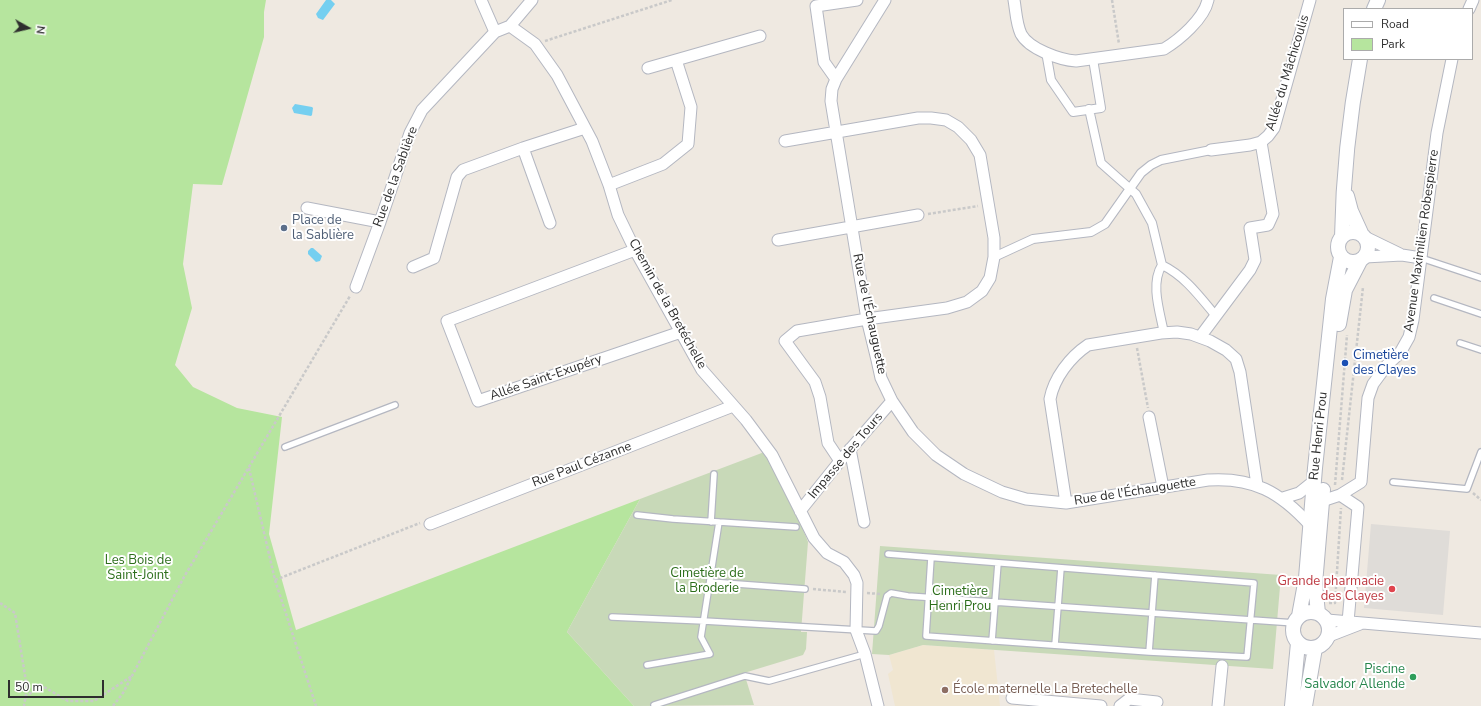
<!DOCTYPE html>
<meta charset="utf-8">
<style>
body{margin:0}
#map{position:relative;width:1481px;height:706px;overflow:hidden;background:#efe9e1;font-family:"Nunito Sans",sans-serif}
canvas{display:block}
.legend{position:absolute;left:1343px;top:8px;width:130px;height:52px;box-sizing:border-box;background:#fff;border:1px solid #ababab;margin:0;padding:5px 7px;list-style:none;font-size:12px;color:#2e2e2e}
.legend li{display:flex;align-items:center;gap:8px;height:20px}
.legend b{width:20px;border:1px solid #ababab}
.north{position:absolute;left:8px;top:8px;width:40px;height:40px;-webkit-text-stroke:3px #fff;paint-order:stroke;rotate:98deg;font-size:11px;font-weight:700;line-height:16px;text-align:center;color:#2e2e2e}
.north::after{content:'';display:block;margin:auto;width:14px;height:18px;background:#2e2e2e;clip-path:polygon(50% 0,100% 100%,50% 72%,0 100%)}
.scale{position:absolute;left:8px;top:680px;width:96px;height:18px;box-sizing:border-box;border:2px solid #2e2e2e;border-top:0;padding-left:5px;font-size:12px;line-height:14px;white-space:nowrap;color:#2e2e2e;-webkit-text-stroke:3px #fff;paint-order:stroke}
</style>
<div id="map">
<canvas width="1481" height="706"></canvas>
<ul class="legend">
<li><b style="height:5px;background:#fff"></b>Road</li>
<li><b style="height:11px;background:#b6e59e"></b>Park</li>
</ul>
<div class="north">N</div>
<div class="scale">50 m</div>
</div>
<script>
const context = document.querySelector('canvas').getContext('2d');
context.lineJoin = 'round';
function fill(path, color) { context.fillStyle = color; context.fill(path, 'evenodd'); }
function stroke(path, color, width, dash) { context.strokeStyle = color; context.lineWidth = width; context.lineCap = dash ? 'butt' : 'round'; context.setLineDash(dash || []); context.stroke(path); }
function drawText(font, color, halo, rows, align = 'center') {
  context.font = font + ' "Nunito Sans",sans-serif'; context.lineWidth = 4; context.setLineDash([]); context.textBaseline = 'middle'; context.strokeStyle = halo; context.fillStyle = color; for (const [text, x, y, turn = 0] of rows) {
    context.save(); context.translate(x, y); context.rotate((+turn || 0) * Math.PI / 180); context.textAlign = isNaN(turn) ? turn : align; if (halo) context.strokeText(text, 0, 0); context.fillText(text, 0, 0); context.restore();
  }
}
fill(new Path2D(`
 M923 645 994 650 1000 706H895L888 674 893 670 889 655Z`), '#f0e6d1');
fill(new Path2D(`
 M0 0H266L264 12V37L222 185 193 184 183 264 192 308 175 365 193 387 237 408 282 417 269 534 296 630 640 499 567 632 634 706H0Z`), '#b6e59e');
fill(new Path2D(`
 M767 451 785 482 808 542 801 632H807L806 649 803 655 744 673 754 705 634 706 567 632 640 499Z
 M880 546 1281 575 1273 669 923 645 889 655 872 654Z`), '#c8d9b8');
fill(new Path2D(`
 M1371 524 1450 531 1443 615 1364 608Z`), '#dfdcd8');
fill(new Path2D(`
 M326 0H331L335 4 323 20 318 18 316 14Z
 M295 104 312 107 313 108 312 115 311 116 294 113 292 108Z
 M311 248H313L322 256 320 261 316 262 308 254V251Z`), '#75cff0');
const service = new Path2D(`
 M1421 258 1481 278
 M1434 298 1481 314
 M1460 343 1481 350
 M285 447 395 405
 M1393 482 1467 489 1481 452
 M637 515 673 519 796 527
 M711 522 714 474
 M888 554 1254 583 1247 657 1149 652 926 636 931 558
 M710 582 805 589
 M612 617 704 621 876 631 879 626 887 596 891 593 908 596 1295 623
 M992 641 998 563
 M1055 645 1061 568
 M1149 652 1155 575
 M647 665 710 654 701 637 719 522
 M654 705 745 676 769 681 865 654`);
const pedestrian = new Path2D(`
 M1046 52 1051 80 1073 112 1101 108 1093 59
 M1089 109 1101 163 1136 194 1152 223 1162 265C1185 276 1200 297 1216 316
 M994 257 1033 239 1091 232 1105 224 1141 173 1151 165 1161 160 1211 150
 M1162 265C1150 284 1160 312 1164 333`);
const minor = new Path2D(`
 M885 0 836 79 832 89 831 101 867 319 877 360 881 378 892 401 913 432 936 455 964 474 1002 492 1026 499 1066 503 1208 480C1253 477 1280 492 1310 525
 M1014 0C1016 11 1016 23 1021 34 1029 49 1060 60 1076 61L1164 49C1179 40 1204 19 1208 0
 M1469 9 1473 0
 M510 26 535 44 557 75 592 141 609 185 618 215 635 250 702 370 746 420 772 455 814 538 827 553 844 562 854 575 857 583 856 630 865 654 878 706
 M495 32 510 26 532 0
 M648 68 760 36
 M836 79 824 62 816 6 857 0
 M785 141 918 118H931L946 120 958 127 971 140 980 155 994 238V257L990 278 982 291 967 302 947 308 867 319 797 331 785 341 815 382 820 397 828 443 840 461
 M523 148 550 223
 M1211 150 1250 145 1261 142
 M609 185 663 164 688 144 691 107 676 60
 M307 208 380 222
 M1365 237 1400 254
 M778 240 918 215
 M635 250 447 321 478 401 681 332
 M1365 257 1402 255 1421 258
 M413 267 434 258 457 177 463 170 523 148 585 128
 M356 287 380 222 410 133 422 110 495 32 481 0
 M1200 337 1250 270 1255 260 1250 228 1268 225 1273 214 1261 142 1268 136 1274 128 1310 0
 M1149 417 1163 487
 M850 449 864 522
 M1340 495 1361 482 1368 398 1373 384 1387 365 1400 353 1409 337 1413 320 1437 133 1452 59
 M1283 498 1299 493 1314 481
 M1322 501 1340 495 1358 507 1348 622
 M1066 503 1050 399C1054 378 1070 357 1088 345L1161 333 1177 332 1191 334 1210 341 1226 350 1236 359 1240 372 1257 485
 M800 511 840 461 892 401
 M430 524 733 406
 M1327 620 1481 633
 M1329 636 1360 624
 M1012 698 1101 706
 M1120 706 1129 699 1157 702
 M1218 706 1222 666`);
const tertiary = new Path2D(`
 M1374 9 1378 0
 M1347 196 1351 211 1361 233
 M1338 247a15 15 0 1 1 30 0a15 15 0 1 1-30 0Z
 M1342 237C1343 177 1349 118 1360 59
 M1339 324 1345 290 1360 261
 M1293 630a18 18 0 1 1 36 0a18 18 0 1 1-36 0Z
 M1318 613 1315 584 1323 490
 M1299 616 1306 578 1315 468 1333 299 1341 257
 M1292 706 1298 643
 M1305 706 1315 648`);
stroke(service, '#b4b7c1', 8);
stroke(pedestrian, '#b4b7c1', 10);
stroke(minor, '#b4b7c1', 13);
stroke(tertiary, '#b4b7c1', 16);
stroke(new Path2D(`
 M1112 0 1119 44
 M545 41 672 0
 M928 214 978 206
 M1137 348 1148 408
 M249 468 275 580 316 706
 M1342 480 1363 287
 M1335 485 1347 335
 M1473 493 1481 500
 M275 580 420 523
 M813 589 846 592
 M867 593 880 594
 M0 603 15 613 27 688 24 706
 M1329 603H1335L1341 508
 M26 698 39 684 68 701H94L132 676
 M113 706 123 693 184 577 350 296`), '#c9c9c9', 2.5, [3, 2]);
stroke(service, '#fff', 5.5);
stroke(pedestrian, '#fff', 8);
stroke(minor, '#fff', 11);
stroke(tertiary, '#fff', 14);
for (const [x, y, r, color] of [
 [284,228,4,"#5c6f8a"],
 [1345,363,4,"#1a4fb4"],
 [1392,589,4,"#e0444e"],
 [1413,677,4,"#2e9e5b"],
 [945,690,4,"#8d6e63"]
]) { const dot = new Path2D(); dot.arc(x, y, r, 0, 2 * Math.PI); context.fillStyle = color; context.fill(dot); stroke(dot, '#fff', 1.5); }
drawText('13px', '#2e2e2e', '#fff', [
 ["Allée du Mâchicoulis",1288,73,-73],
 ["Rue de la Sablière",396,177,-70],
 ["Avenue Maximilien Robespierre",1422,241,-82],
 ["Chemin de la Bretéchelle",667,304,61],
 ["Rue de l'Échauguette",869,314,78],
 ["Allée Saint-Exupéry",546,378,-19],
 ["Rue Henri Prou",1319,436,-84],
 ["Impasse des Tours",846,456,-50],
 ["Rue Paul Cézanne",582,465,-21],
 ["Rue de l'Échauguette",1135,492,-9]
]);
drawText('13px', '#4e5e75', '#fff', [
 ["Place de",292,221],
 ["la Sablière",292,236]
], 'left');
drawText('13px', '#164399', '#fff', [
 ["Cimetière",1353,356],
 ["des Clayes",1353,371]
], 'left');
drawText('13px', '#2c6e1b', '#fff', [
 ["Les Bois de",138,561],
 ["Saint-Joint",138,576],
 ["Cimetière de",707,574],
 ["la Broderie",707,589],
 ["Cimetière",960,592],
 ["Henri Prou",960,607]
]);
drawText('13px', '#be3a42', '#fff', [
 ["Grande pharmacie",1384,582],
 ["des Clayes",1384,597]
], 'right');
drawText('13px', '#27864d', '#fff', [
 ["Piscine",1405,670],
 ["Salvador Allende",1405,685]
], 'right');
drawText('13px', '#785e54', '#fff', [
 ["École maternelle La Bretechelle",953,690]
], 'left');
</script>
